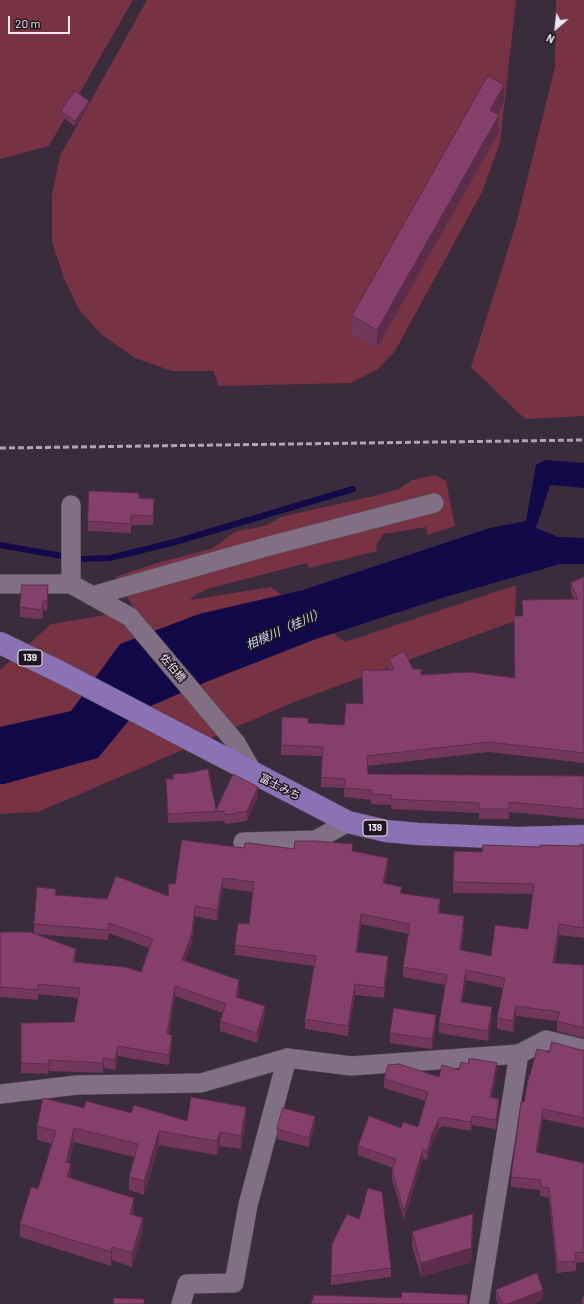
<!DOCTYPE html>
<meta charset="utf-8">
<style>
body{margin:0}
#map{position:relative;width:584px;height:1304px;overflow:hidden;background:#3a2b3d;font-family:Barlow,sans-serif}
canvas{display:block}
.north{position:absolute;left:536px;top:8px;width:40px;height:40px;-webkit-text-stroke:3px #1d161e;paint-order:stroke;rotate:208deg;font-size:11px;font-weight:700;line-height:16px;text-align:center;color:#f0e6f2}
.north::after{content:'';display:block;margin:auto;width:14px;height:18px;background:#f0e6f2;clip-path:polygon(50% 0,100% 100%,50% 72%,0 100%)}
.scale{position:absolute;left:8px;top:16px;width:62px;height:18px;box-sizing:border-box;border:2px solid #f0e6f2;border-top:0;padding-left:5px;font-size:12px;line-height:14px;white-space:nowrap;color:#f0e6f2;-webkit-text-stroke:3px #1d161e;paint-order:stroke}
</style>
<div id="map">
<canvas width="584" height="1304"></canvas>
<div class="north">N</div>
<div class="scale">20 m</div>
</div>
<script>
const context = document.querySelector('canvas').getContext('2d');
context.lineJoin = 'round';
function fill(path, color) { context.fillStyle = color; context.fill(path, 'evenodd'); }
function stroke(path, color, width, dash) { context.strokeStyle = color; context.lineWidth = width; context.lineCap = dash ? 'butt' : 'round'; context.setLineDash(dash || []); context.stroke(path); }
function drawText(font, color, halo, rows, align = 'center') {
  context.font = font + ' Barlow,"Noto Sans JP",sans-serif'; context.lineWidth = 3; context.setLineDash([]); context.textBaseline = 'middle'; context.strokeStyle = halo; context.fillStyle = color; for (const [text, x, y, turn = 0] of rows) {
    context.save(); context.translate(x, y); context.rotate((+turn || 0) * Math.PI / 180); context.textAlign = isNaN(turn) ? turn : align; if (halo) context.strokeText(text, 0, 0); context.fillText(text, 0, 0); context.restore();
  }
}
fill(new Path2D(`
 M0 0H133L49 146 0 159Z
 M147 0H516L500 143 482 192 395 351 378 369 351 383 219 386 213 371H172L135 358 101 334 78 308 64 278 52 242V194L60 156Z
 M556 0H584V416L525 419 471 367 516 224 555 67Z
 M435 475 446 481 455 526 428 535 426 527 383 534 376 546 377 551 309 568 307 563 207 589 195 595 190 600 271 587 345 642 516 585 515 621 299 700 38 812 0 814V670L51 624 135 610 115 577 154 564 210 549C220 545 226 536 236 532 239 530 244 530 248 529 260 528 271 525 280 517L374 496 399 489 412 480Z`), '#773243');
fill(new Path2D(`
 M545 460 584 463V488L550 485 536 528 558 537 584 538V564H560L445 597 316 639 206 682 135 713 98 758 4 784H0V727L71 711 120 644 199 614 303 590 490 528 526 521 536 465Z`), '#120a48');
stroke(new Path2D(`
 M0 545 79 559 110 558 175 542 353 489`), '#120a48', 6);
const street = new Path2D(`
 M71 505V584
 M0 584H71L130 617 236 743 253 773
 M92 596 269 546 434 503
 M243 842 316 840 348 822
 M0 1094 77 1085 201 1083 287 1058 351 1066 519 1054 546 1040 584 1049
 M181 1304 187 1284 234 1283 248 1205 287 1058
 M479 1304 519 1054`);
const highway = new Path2D(`
 M0 643 60 672 348 822 386 831 418 834 518 838 584 836`);
stroke(street, '#574a59', 20);
stroke(highway, '#574a59', 23);
stroke(street, '#816f83', 19);
stroke(highway, '#8a72b4', 22);
stroke(new Path2D(`
 M0 448 584 440`), '#b0a4b3', 3, [6, 3]);
fill(new Path2D(`
 M504 103 498 114 499 132 377 348 352 334V316Z
 M89 106 75 126 61 116V111Z
 M139 498 154 508 153 525H131V533L88 531V521Z
 M584 577V763L489 752 367 766 368 774 584 776V819L509 812V819H479V813L391 809V805L371 804V800L344 797V788L321 787 322 756 281 755V745L308 723 344 725 362 704 389 670V659L413 669 421 675 515 678 523 616 574 599 571 593V583Z
 M48 595 47 611 43 610 42 619 20 617V607Z
 M166 779 216 810 258 796 247 821 225 824 224 821 168 823Z
 M584 845V938L559 935 555 963 584 965V1038L557 1031V1021L516 1016 513 1032 497 1029V1018L503 988 466 980 462 1002 492 1018 488 1041 439 1033V1023L445 985 403 977V967L409 934 361 924 357 952 388 966 384 998 355 995 348 1036 305 1029V1019L314 966 235 955V945L249 924 253 892 223 888 217 921 195 916 192 943 185 961 239 990 238 997 265 1016 257 1043 220 1031V1021L223 1013 175 996 169 1034 172 1045 169 1065 118 1056 115 1070 104 1068 103 1073 49 1071 48 1074 21 1073V1023L74 1022 78 998 38 994V1000L0 997V932L34 934V924L56 895 107 899 168 896 175 884 244 848 353 851 388 868 384 883 402 893 440 909V913L464 927 461 951 491 956 528 929 533 894 453 893V882L482 852 540 847 580 846ZM109 933 149 948 141 972 75 962 76 959 35 934 108 940Z
 M436 1025 432 1049 390 1043V1033Z
 M581 1050H584V1128L543 1119 537 1153 584 1163V1262L576 1263V1271L557 1273 549 1198 540 1196V1190L511 1187V1177L524 1102 530 1075 549 1052Z
 M459 1070 497 1073 492 1097 499 1108 496 1129 472 1125 471 1131 441 1126V1129L439 1128 432 1143 427 1160 423 1158 404 1220 392 1179V1170L393 1168 358 1155V1146L401 1128 418 1127 426 1101 384 1088V1079L439 1077Z
 M84 1108 131 1113 187 1121H246L241 1149 220 1146 217 1155 159 1145 144 1195 129 1190V1177L134 1157 74 1142 69 1163 71 1178 134 1211 133 1215 143 1231 132 1267 112 1260 111 1266 20 1237V1224L38 1189 52 1144 37 1140V1126Z
 M315 1125 309 1147 277 1139V1129Z
 M473 1228 471 1262 421 1277 412 1246V1232Z
 M391 1268V1277L331 1285V1276Z
 M496 1290 543 1299 532 1304H498L496 1299Z
 M582 1297H584V1304H582Z`), '#72375b');
fill(new Path2D(`
 M504 85V103L490 127V110Z
 M89 101V106L75 126V121Z
 M499 115V132L377 348V330Z
 M48 585V595L47 611V601Z
 M258 787V796L247 821V811Z
 M388 858V868L383 893V883Z
 M223 878V888L217 921V910Z
 M440 899V909L438 923V913Z
 M195 906V916L192 943 182 970V960Z
 M361 914V924L356 962V952Z
 M464 916V927L460 960V950Z
 M559 924V935L553 973V963Z
 M76 949V959L73 972V962Z
 M388 956V966L384 998V988Z
 M466 970V980L461 1012V1002Z
 M239 980V990L236 1007V997Z
 M355 984V995L348 1036V1026Z
 M175 986V996L167 1044V1034Z
 M265 1006V1016L257 1043V1033Z
 M516 1006V1016L513 1032V1021Z
 M492 1007V1018L488 1041V1031Z
 M436 1015V1025L432 1049V1039Z
 M172 1035V1045L169 1065V1055Z
 M118 1046V1056L115 1070V1060Z
 M104 1058V1068L103 1073V1063Z
 M49 1060V1071L48 1074V1064Z
 M497 1063V1073L490 1106V1097Z
 M499 1099V1108L496 1129V1120Z
 M246 1107V1121L241 1149V1136Z
 M543 1109V1119L536 1162V1152Z
 M315 1116V1125L309 1147V1138Z
 M472 1116V1125L471 1131V1122Z
 M439 1119V1128L432 1143 427 1160V1151L432 1134Z
 M74 1128V1142L66 1176V1162Z
 M159 1131V1145L144 1195V1181Z
 M220 1132V1146L217 1155V1141Z
 M423 1149V1158L404 1220V1211Z
 M71 1164V1178L67 1177Z
 M134 1198V1211L130 1227V1214Z
 M473 1214V1228L471 1262 421 1277V1263Z
 M143 1218V1231L132 1267V1253Z
 M112 1247V1260L111 1266V1252Z
 M543 1290V1299L532 1304H508Z`), '#5c2d4a');
const building = new Path2D(`
 M488 76 504 85 490 110 499 115 377 330 352 316Z
 M75 91 89 101 75 121 61 111Z
 M89 491 139 493V498L154 499 153 516 131 515V524L88 521Z
 M584 577V753L489 742 367 756 368 774 584 776V809L509 802V809H479V803L391 799 392 795 371 794 372 790 344 788 345 779 321 777 323 747 281 745 282 717 308 718V723L344 725 346 703 363 704 362 670H394L389 659 404 651 413 669H421V675L468 672 515 678 514 616H523L522 600 578 599 571 583Z
 M22 585H48L47 601H43L42 610 20 607Z
 M208 769 216 810 233 774 258 787 247 811 225 815 224 811 168 814 166 779H173V774L189 773Z
 M182 840 244 848 245 843H249L294 849 295 841H315L353 844 352 851 388 858 383 883 402 887 400 893 440 899 438 913 464 916 460 950 491 956 495 925 528 929 534 884 453 882 454 851 482 852 483 845 540 847V845L580 846V844L584 845V928L559 924 553 963 584 965V1028L557 1021 560 1012 516 1006 513 1021 497 1018 505 978 466 970 461 1002 492 1007 488 1031 439 1023 447 975 403 967 410 924 361 914 356 952 388 956 384 988 355 984 348 1026 305 1019 316 956 235 945 238 923 249 924 254 882 223 878 217 910 195 906 192 933 182 960 239 980 236 997 265 1006 257 1033 220 1021 226 1004 175 986 167 1034 172 1035 169 1055 118 1046 115 1060 104 1058 103 1063 49 1060 48 1064 21 1063V1023L74 1022 80 988 38 984V990L0 987V932H30L76 949 73 962 125 967 141 972 153 939 109 923 108 930 34 924 37 887 56 889 55 895 107 899 116 876 168 896 169 883 175 884Z
 M394 1008 436 1015 432 1039 390 1033Z
 M552 1042 581 1050H584V1118L543 1109 536 1152 584 1163V1252L575 1253 576 1261 557 1262 549 1188 540 1186 541 1180 511 1177 521 1102H524L529 1075H530L537 1049 549 1052Z
 M469 1059H475L497 1063 490 1097 499 1099 496 1120 472 1116 471 1122 441 1117V1119H439L432 1134 427 1151 423 1149 404 1211 392 1170 396 1159 358 1146 369 1116 401 1128 403 1122 418 1127 428 1092 384 1079 388 1065 399 1064 439 1077 442 1065 459 1070 461 1062 468 1064Z
 M191 1097 246 1107 241 1136 220 1132 217 1141 159 1131 144 1181 129 1177 138 1144 74 1128 66 1162 71 1164 67 1177 134 1198 130 1214 143 1218 132 1253 112 1247 111 1252 20 1224 31 1187 38 1189 56 1131 37 1126 43 1098 84 1108 86 1101 131 1113 134 1105 187 1121Z
 M283 1108 315 1116 309 1138 277 1129Z
 M368 1188 382 1192 391 1268 331 1276 332 1244 347 1214 359 1219Z
 M473 1214 471 1248 421 1263 412 1232Z
 M537 1273 543 1290 508 1304H502L496 1290Z
 M402 1292 468 1295 467 1304H311L314 1295 401 1298Z
 M114 1298 144 1299V1304H114Z`);
fill(building, '#84406a');
stroke(building, '#5c2d4a', 1);
for (const [x, y, w] of [
 [30,658,24],
 [375,828,24]
]) { const box = new Path2D(); box.roundRect(x - w / 2, y - 8, w, 16, 3); context.fillStyle = '#1d161e'; context.fill(box); stroke(box, '#f0e6f2', 1); }
drawText('bold 10px', '#f0e6f2', null, [
 ["139",30,658],
 ["139",375,828]
]);
drawText('11px', '#f0e6f2', '#1d161e', [
 ["佐伯橋",173,668,50],
 ["富士みち",280,787,27]
]);
drawText('italic 12px', '#cbd2fa', '#1d161e', [
 ["相模川（桂川）",285,629,-24]
]);
</script>
